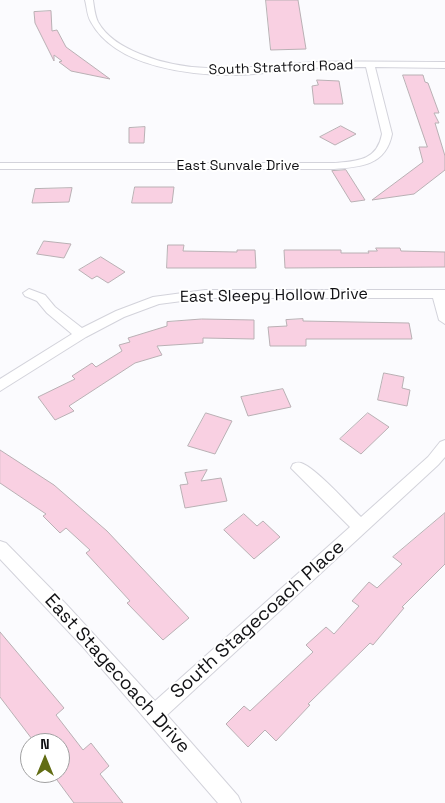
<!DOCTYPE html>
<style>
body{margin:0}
#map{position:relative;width:445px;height:803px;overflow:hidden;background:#fbfbfe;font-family:"Space Grotesk",sans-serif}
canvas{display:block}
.north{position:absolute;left:20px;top:733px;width:50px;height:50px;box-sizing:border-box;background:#fff;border:1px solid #a0a0a1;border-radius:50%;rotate:0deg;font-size:14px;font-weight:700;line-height:20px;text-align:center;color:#121215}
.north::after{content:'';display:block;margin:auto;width:18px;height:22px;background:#626d14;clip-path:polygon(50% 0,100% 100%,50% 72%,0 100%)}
</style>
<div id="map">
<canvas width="445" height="803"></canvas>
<div class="north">N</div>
</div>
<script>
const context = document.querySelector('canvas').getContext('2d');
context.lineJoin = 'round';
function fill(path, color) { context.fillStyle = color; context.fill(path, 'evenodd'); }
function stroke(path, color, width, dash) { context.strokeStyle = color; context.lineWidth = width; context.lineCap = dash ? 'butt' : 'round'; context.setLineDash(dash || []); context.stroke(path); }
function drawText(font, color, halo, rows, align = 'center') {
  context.font = font + ' "Space Grotesk",sans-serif'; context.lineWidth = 4; context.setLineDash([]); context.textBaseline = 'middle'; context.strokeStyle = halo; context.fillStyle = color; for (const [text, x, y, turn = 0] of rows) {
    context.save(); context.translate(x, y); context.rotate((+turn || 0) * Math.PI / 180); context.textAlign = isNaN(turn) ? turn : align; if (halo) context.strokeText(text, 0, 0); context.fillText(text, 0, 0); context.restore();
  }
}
const building = new Path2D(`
 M266 0H298L306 49 271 50Z
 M51 11 52 31 57 30 66 47 110 79 71 71 59 62 62 61 54 55V61L35 23 34 12Z
 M403 75H423L425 82 428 83 439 113H434L439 123H435L445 156V170L414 194 372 200 423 162 419 147H427Z
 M317 80 339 81 343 104H314L312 86 318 85Z
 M341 126 356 134 335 145 320 137Z
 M145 127 144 143H129V128Z
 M346 170 365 200 351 202 332 171Z
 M135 187H174L172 203H132Z
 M72 188 69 202 32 203 35 189Z
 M44 241 71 244 64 258 37 254Z
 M168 245H184L183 251 237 252V250H255L256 268H167Z
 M376 248H400L401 251 445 252V267L285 268 284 250H341V253H369L368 251H377Z
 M101 257 125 272 108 283 97 276 92 279 79 270Z
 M202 319 254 320V339L203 338V343L157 346 162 355 135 363 69 406 74 411 55 420 38 397 75 379 72 376 92 363 96 367 122 351 119 345 130 342 128 338 167 326V322Z
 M303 319V321L409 323 412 339H306V346H270L268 327 287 326 286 320Z
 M384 373 404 377 402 388 410 390 407 406 378 400Z
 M283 389 291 407 248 416 241 397Z
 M206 413 232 421 215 454 188 446Z
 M368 413 389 427 361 454 340 439Z
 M0 450 54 485 107 531 189 618 163 640 127 603 130 601 86 553 90 550 66 528 60 533 43 516 46 514 0 483Z
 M207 470 201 481 221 478 227 501 185 508 180 485 188 484 185 473Z
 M445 513V564L402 607 404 608 373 645 370 643 308 704 310 705 276 741 265 730 248 747 226 724 244 706 250 711 313 652 306 645 326 627 334 634 359 606 352 601 369 582 377 588 402 564 393 557Z
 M244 514 257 526 263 521 280 537 254 559 224 530Z
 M0 632 64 708 56 715 83 750 91 743 109 766 100 774 123 803H74L54 776 60 773V743H35L0 697Z`);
fill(building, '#f9d0e2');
stroke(building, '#b9b0b4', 1);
const street = new Path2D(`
 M85 0H93C94 7 95 16 98 22 107 38 123 47 140 54 200 79 257 64 320 62 361 61 403 62 445 62V68L375 67 392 134C386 165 361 167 334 169H0V163H334C357 161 377 161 382 134L366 67C347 67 328 67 309 68 286 70 263 74 240 75 193 76 116 68 91 22 87 16 87 7 85 0Z
 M29 289 45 295 55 307 82 328 116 311 153 297 205 290H445V324L439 320 433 298H205L159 304 124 317 86 337 0 391V379L72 334 47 313 37 301 25 296 23 293Z
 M445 440V457L438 465 167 715 238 796 241 803H218L83 647 0 559V541L6 543 66 604 155 701 350 527 291 468 293 464C296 463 297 462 301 463 315 467 349 505 361 517L428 457 440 442Z`);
stroke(street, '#d3d3db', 2);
fill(street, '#fff');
drawText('14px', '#121215', '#fff', [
 ["South Stratford Road",281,68,-2],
 ["East Sunvale Drive",238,166]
]);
drawText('16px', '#121215', '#fff', [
 ["East Sleepy Hollow Drive",274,296,-1]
]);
drawText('19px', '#121215', '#fff', [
 ["South Stagecoach Place",258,620,-42],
 ["East Stagecoach Drive",117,674,48]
]);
</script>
